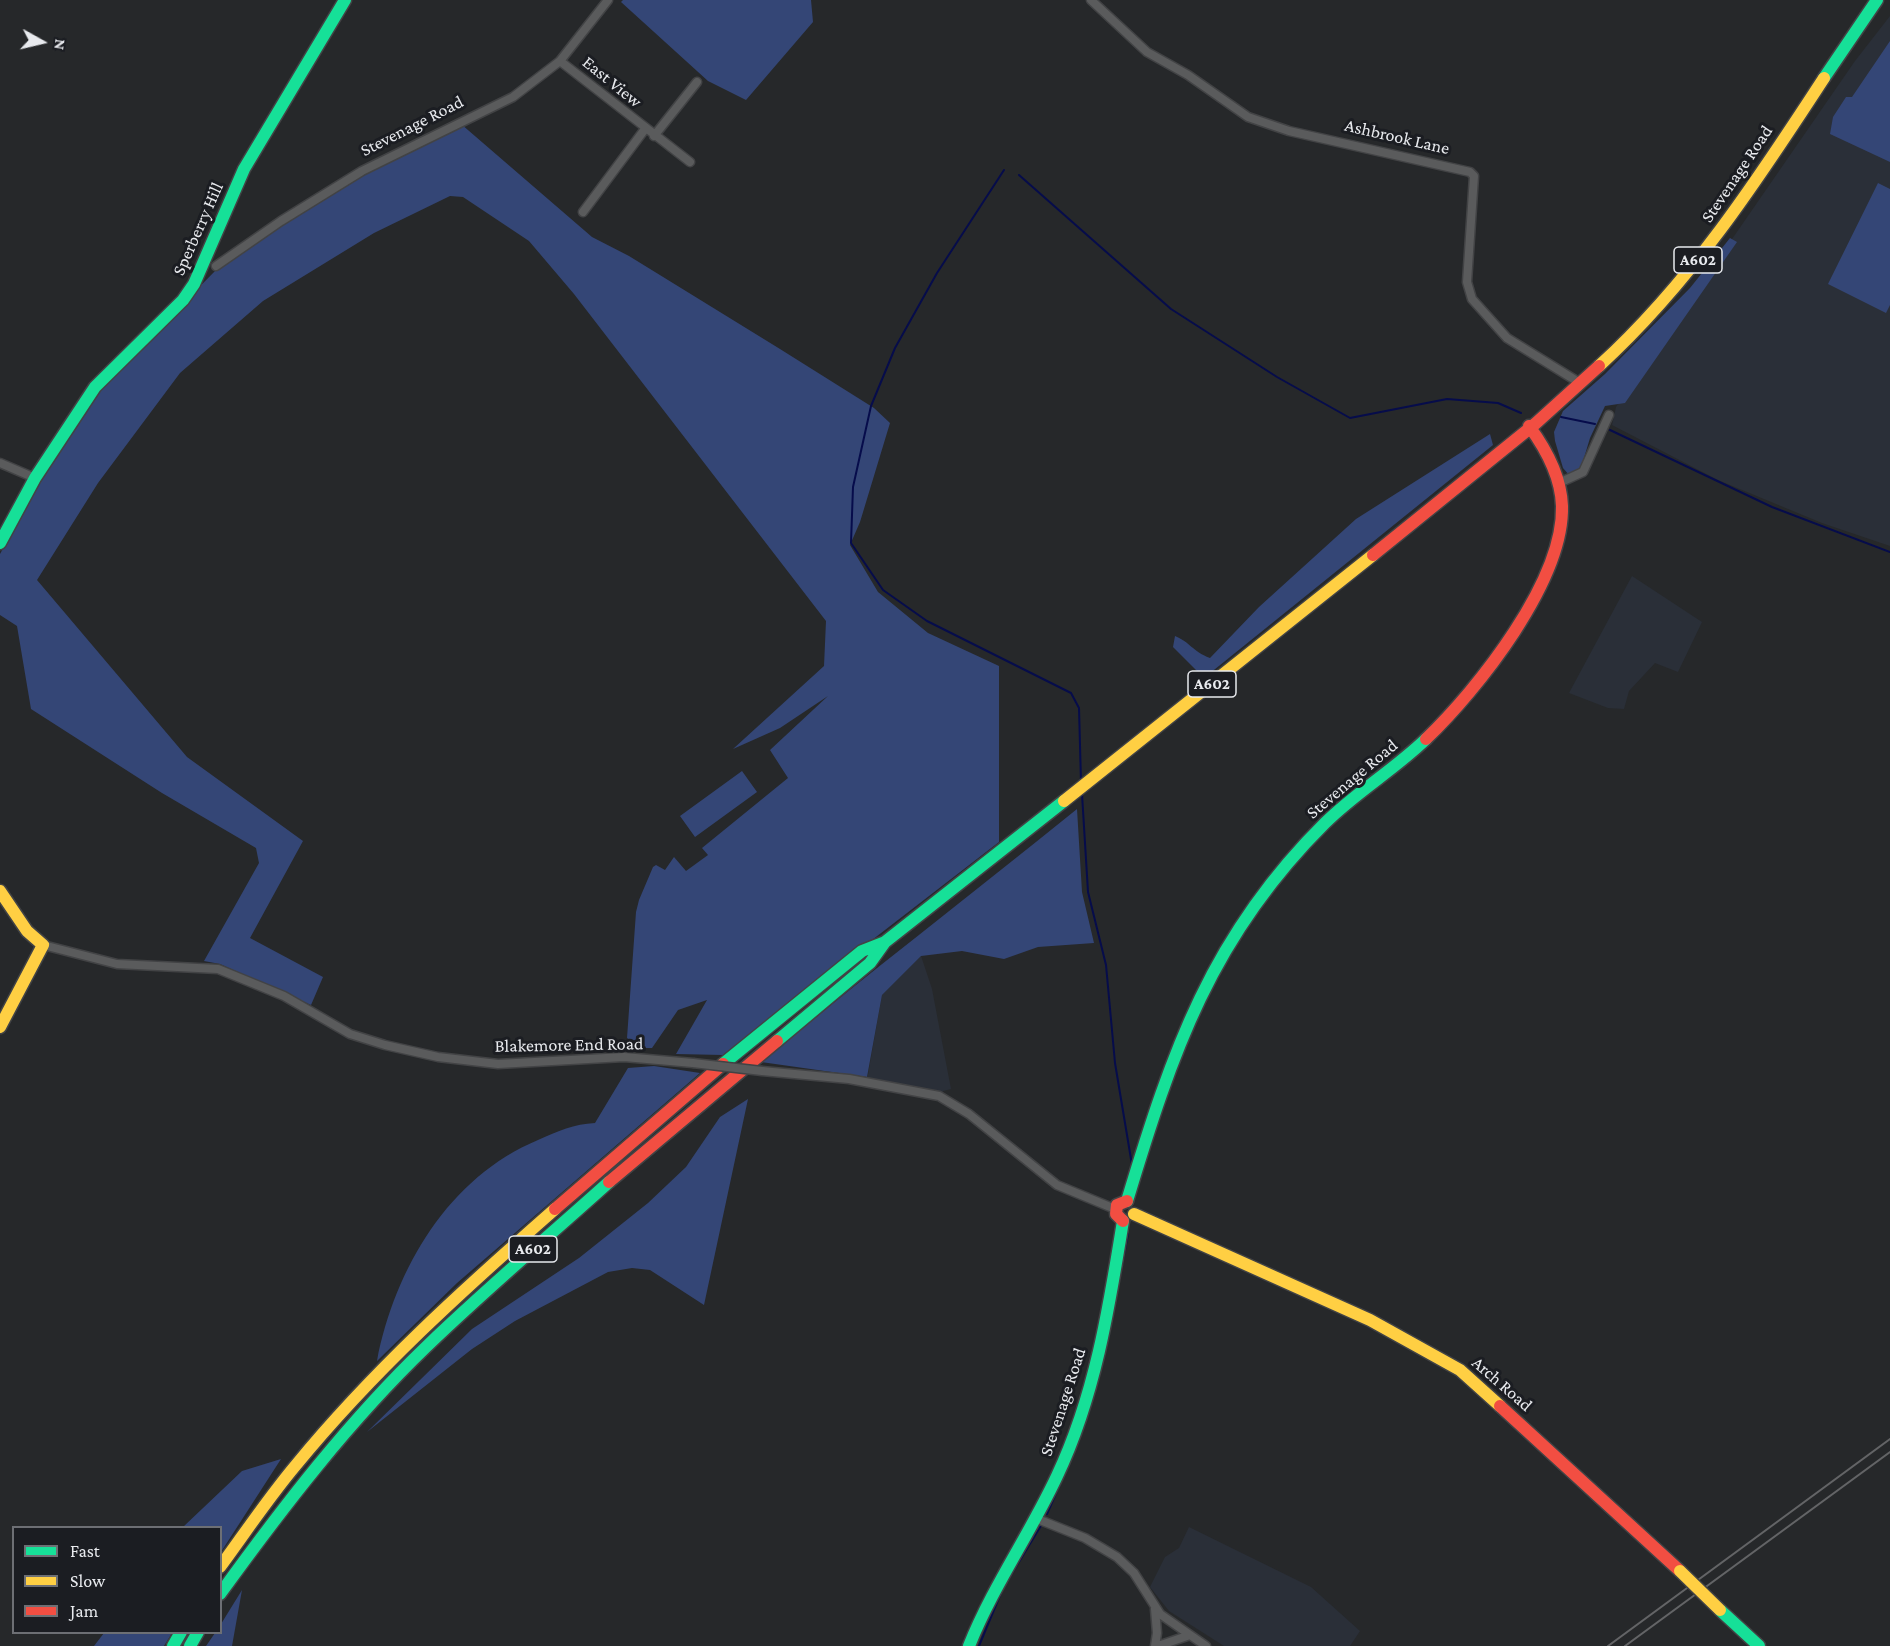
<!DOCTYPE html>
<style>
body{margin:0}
#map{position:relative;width:1890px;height:1646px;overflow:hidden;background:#26282a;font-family:"Crimson Pro",serif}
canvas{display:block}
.legend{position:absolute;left:12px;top:1526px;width:210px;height:108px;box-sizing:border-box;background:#1b1d22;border:2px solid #6d6f74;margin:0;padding:8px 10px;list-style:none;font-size:18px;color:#e8eaee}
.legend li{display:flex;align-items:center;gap:12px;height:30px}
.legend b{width:30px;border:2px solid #6d6f74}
.north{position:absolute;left:12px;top:12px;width:60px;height:60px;-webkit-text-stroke:4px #1b1d22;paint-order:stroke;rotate:98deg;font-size:16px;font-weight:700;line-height:24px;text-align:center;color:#e8eaee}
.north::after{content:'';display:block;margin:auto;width:21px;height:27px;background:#e8eaee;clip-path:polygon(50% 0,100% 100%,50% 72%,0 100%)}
</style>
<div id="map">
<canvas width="1890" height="1646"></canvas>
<ul class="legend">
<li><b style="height:8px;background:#16e098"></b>Fast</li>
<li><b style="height:8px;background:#ffcf43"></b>Slow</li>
<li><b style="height:8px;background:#f24e42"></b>Jam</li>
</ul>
<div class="north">N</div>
</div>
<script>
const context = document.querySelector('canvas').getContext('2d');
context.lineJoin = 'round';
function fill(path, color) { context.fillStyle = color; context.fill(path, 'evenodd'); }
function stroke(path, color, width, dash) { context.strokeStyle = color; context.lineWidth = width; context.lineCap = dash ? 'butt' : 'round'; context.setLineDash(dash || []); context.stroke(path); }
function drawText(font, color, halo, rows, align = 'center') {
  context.font = font + ' "Crimson Pro",serif'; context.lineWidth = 6; context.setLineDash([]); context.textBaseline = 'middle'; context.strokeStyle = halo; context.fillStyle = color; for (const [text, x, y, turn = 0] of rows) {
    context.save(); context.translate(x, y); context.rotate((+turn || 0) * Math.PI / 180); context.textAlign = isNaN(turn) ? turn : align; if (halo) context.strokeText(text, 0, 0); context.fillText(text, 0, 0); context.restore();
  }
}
fill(new Path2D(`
 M1890 16V546L1822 523 1718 480 1612 425 1616 407 1855 61Z
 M1632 576 1702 622 1678 672 1655 663 1629 691 1624 709 1608 708 1569 693Z
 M921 956 932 989 951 1089 943 1091 941 1095 922 1088 867 1080 882 995Z
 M1189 1527 1311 1587 1360 1631 1350 1646H1224L1169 1611 1150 1587 1165 1557 1179 1548Z`), '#2a2f38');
fill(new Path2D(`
 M623 0H811L813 22 746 100 708 81 621 2Z
 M1890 41V162L1830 134 1833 117 1846 97H1852Z
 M461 124 592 237 629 256 780 349 874 408 890 423 860 522 850 545 878 592 928 633 999 666V842L723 1055 676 1054 707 1000 678 1010 652 1048H642L627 1038 636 912 639 900 653 867 656 865 665 870 674 857 686 871 708 855 702 848 788 778 770 750 828 696 780 728 733 749 824 666 826 621 574 294 529 241 463 197 450 196 374 233 263 301 180 373 98 483 37 580 187 757 303 841 250 938 323 977 311 1005 220 964 204 961 259 863 256 848 162 793 31 709 17 626 0 615V554L52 461 99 389 215 271 282 223 369 170Z
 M1878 183 1890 189V305L1886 313 1828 284Z
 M1730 238 1737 242 1625 403 1605 406 1590 438 1581 468 1569 475 1563 468 1555 441 1554 432 1563 411 1605 374 1690 288Z
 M1490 434 1493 445 1204 678 1173 647 1175 636C1190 642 1192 651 1210 658L1259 607 1356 519Z
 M742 771 757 792 695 837 680 816Z
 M1077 809 1082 892 1094 943 1038 947 1004 959 962 951 921 956 882 995 867 1077 761 1062C865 976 972 894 1077 809Z
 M654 1066 700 1073 457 1283 377 1361C395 1268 449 1177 538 1140 558 1131 574 1124 595 1123L628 1068Z
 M748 1099 704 1305 650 1270 632 1268 608 1272 515 1321 472 1349 367 1432 472 1329 579 1258 648 1203 686 1167 720 1117Z
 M281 1459 221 1552 220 1528 183 1527 242 1471Z
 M242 1590 232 1646H206L215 1633 220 1632 221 1624Z
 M104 1633V1632L172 1633 164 1646H94Z`), '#344676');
stroke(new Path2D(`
 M1004 170 937 273 895 348 871 406 853 487 851 543 883 590 927 621 1071 693 1079 708 1081 782
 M1019 175 1171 309 1277 377 1350 418 1447 399 1498 403 1521 413
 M1561 417 1595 424
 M1610 430 1772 507 1890 552
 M1082 794 1088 892 1106 965 1115 1063 1132 1165
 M1110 1327 1128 1234
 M1047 1514 1060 1484
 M979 1646 1003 1588 1042 1524`), '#060c4b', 2);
const street = new Path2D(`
 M1091 0 1147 52 1188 75 1248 117 1289 131 1470 172 1474 176 1467 282 1472 299 1507 338 1580 383
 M560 61 690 162
 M654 136 697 82
 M583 212 645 129
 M216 266 281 221 362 171 513 97 560 61 608 0
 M0 463 35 478
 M1559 483 1583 472 1609 415
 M43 945 117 964 218 969 284 996 350 1034 385 1045 438 1057 498 1064 624 1057 693 1063
 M762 1071 849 1079 939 1096 969 1114 1057 1185 1115 1209
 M1035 1518 1085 1538 1117 1557 1134 1573 1160 1614 1206 1646
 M1155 1646 1157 1633 1155 1609
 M1158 1646 1190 1635`);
const fast = new Path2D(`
 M1824 78 1877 0
 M0 543 35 478 95 387 183 300 194 284 244 169 345 0
 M777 1041 870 963 885 942
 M723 1064 862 951 885 942 1064 801
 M1127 1201C1172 1052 1211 936 1325 823 1356 792 1394 770 1426 739
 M220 1594C283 1507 349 1421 426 1347 485 1290 548 1237 609 1182
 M1720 1610 1759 1646
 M173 1646 181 1632
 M190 1646 198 1632
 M969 1646C993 1586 1030 1534 1057 1476 1095 1396 1109 1308 1123 1221`);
const slow = new Path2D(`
 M1599 366C1690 283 1757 181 1824 78
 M1064 801 1373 555
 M0 891 27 931 43 945 0 1027
 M1134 1214 1370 1320 1460 1370 1500 1406
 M220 1567C245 1533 269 1497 296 1465 373 1371 464 1289 555 1209`);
const jam = new Path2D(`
 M1373 555 1535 424 1599 366
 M1426 739C1478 689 1564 581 1562 506 1561 476 1546 449 1529 426
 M609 1182 777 1041
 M555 1209 723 1064
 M1123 1221 1116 1214 1117 1205 1127 1201
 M1500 1406 1680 1571`);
stroke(street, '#424345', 11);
stroke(fast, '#424345', 15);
stroke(slow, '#424345', 15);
stroke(jam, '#424345', 15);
stroke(street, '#5a5b5c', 8);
stroke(fast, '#16e098', 12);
stroke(slow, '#ffcf43', 12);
stroke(jam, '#f24e42', 12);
stroke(new Path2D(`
 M1608 1646 1890 1439
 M1625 1646 1890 1452`), '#636466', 2);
const streetBridge = new Path2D(`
 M693 1063 762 1071`);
const slowBridge = new Path2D(`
 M1680 1571 1720 1610`);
stroke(streetBridge, '#424345', 11, []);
stroke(slowBridge, '#424345', 15, []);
stroke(streetBridge, '#5a5b5c', 8);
stroke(slowBridge, '#ffcf43', 12);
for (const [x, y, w] of [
 [1698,260,48],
 [1212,684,48],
 [533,1249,48]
]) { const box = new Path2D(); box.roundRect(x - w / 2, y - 13, w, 26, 4.5); context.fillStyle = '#1b1d22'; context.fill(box); stroke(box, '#e8eaee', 1.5); }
drawText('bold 16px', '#e8eaee', null, [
 ["A602",1698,260],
 ["A602",1212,684],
 ["A602",533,1249]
]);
drawText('18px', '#e8eaee', '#1b1d22', [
 ["East View",612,82,39],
 ["Stevenage Road",412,126,-27],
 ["Ashbrook Lane",1397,137,13],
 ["Stevenage Road",1737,174,-56],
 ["Sperberry Hill",198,229,-66],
 ["Stevenage Road",1352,779,-40],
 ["Blakemore End Road",569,1045,-1],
 ["Arch Road",1502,1384,41],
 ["Stevenage Road",1063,1402,-72]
]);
</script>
